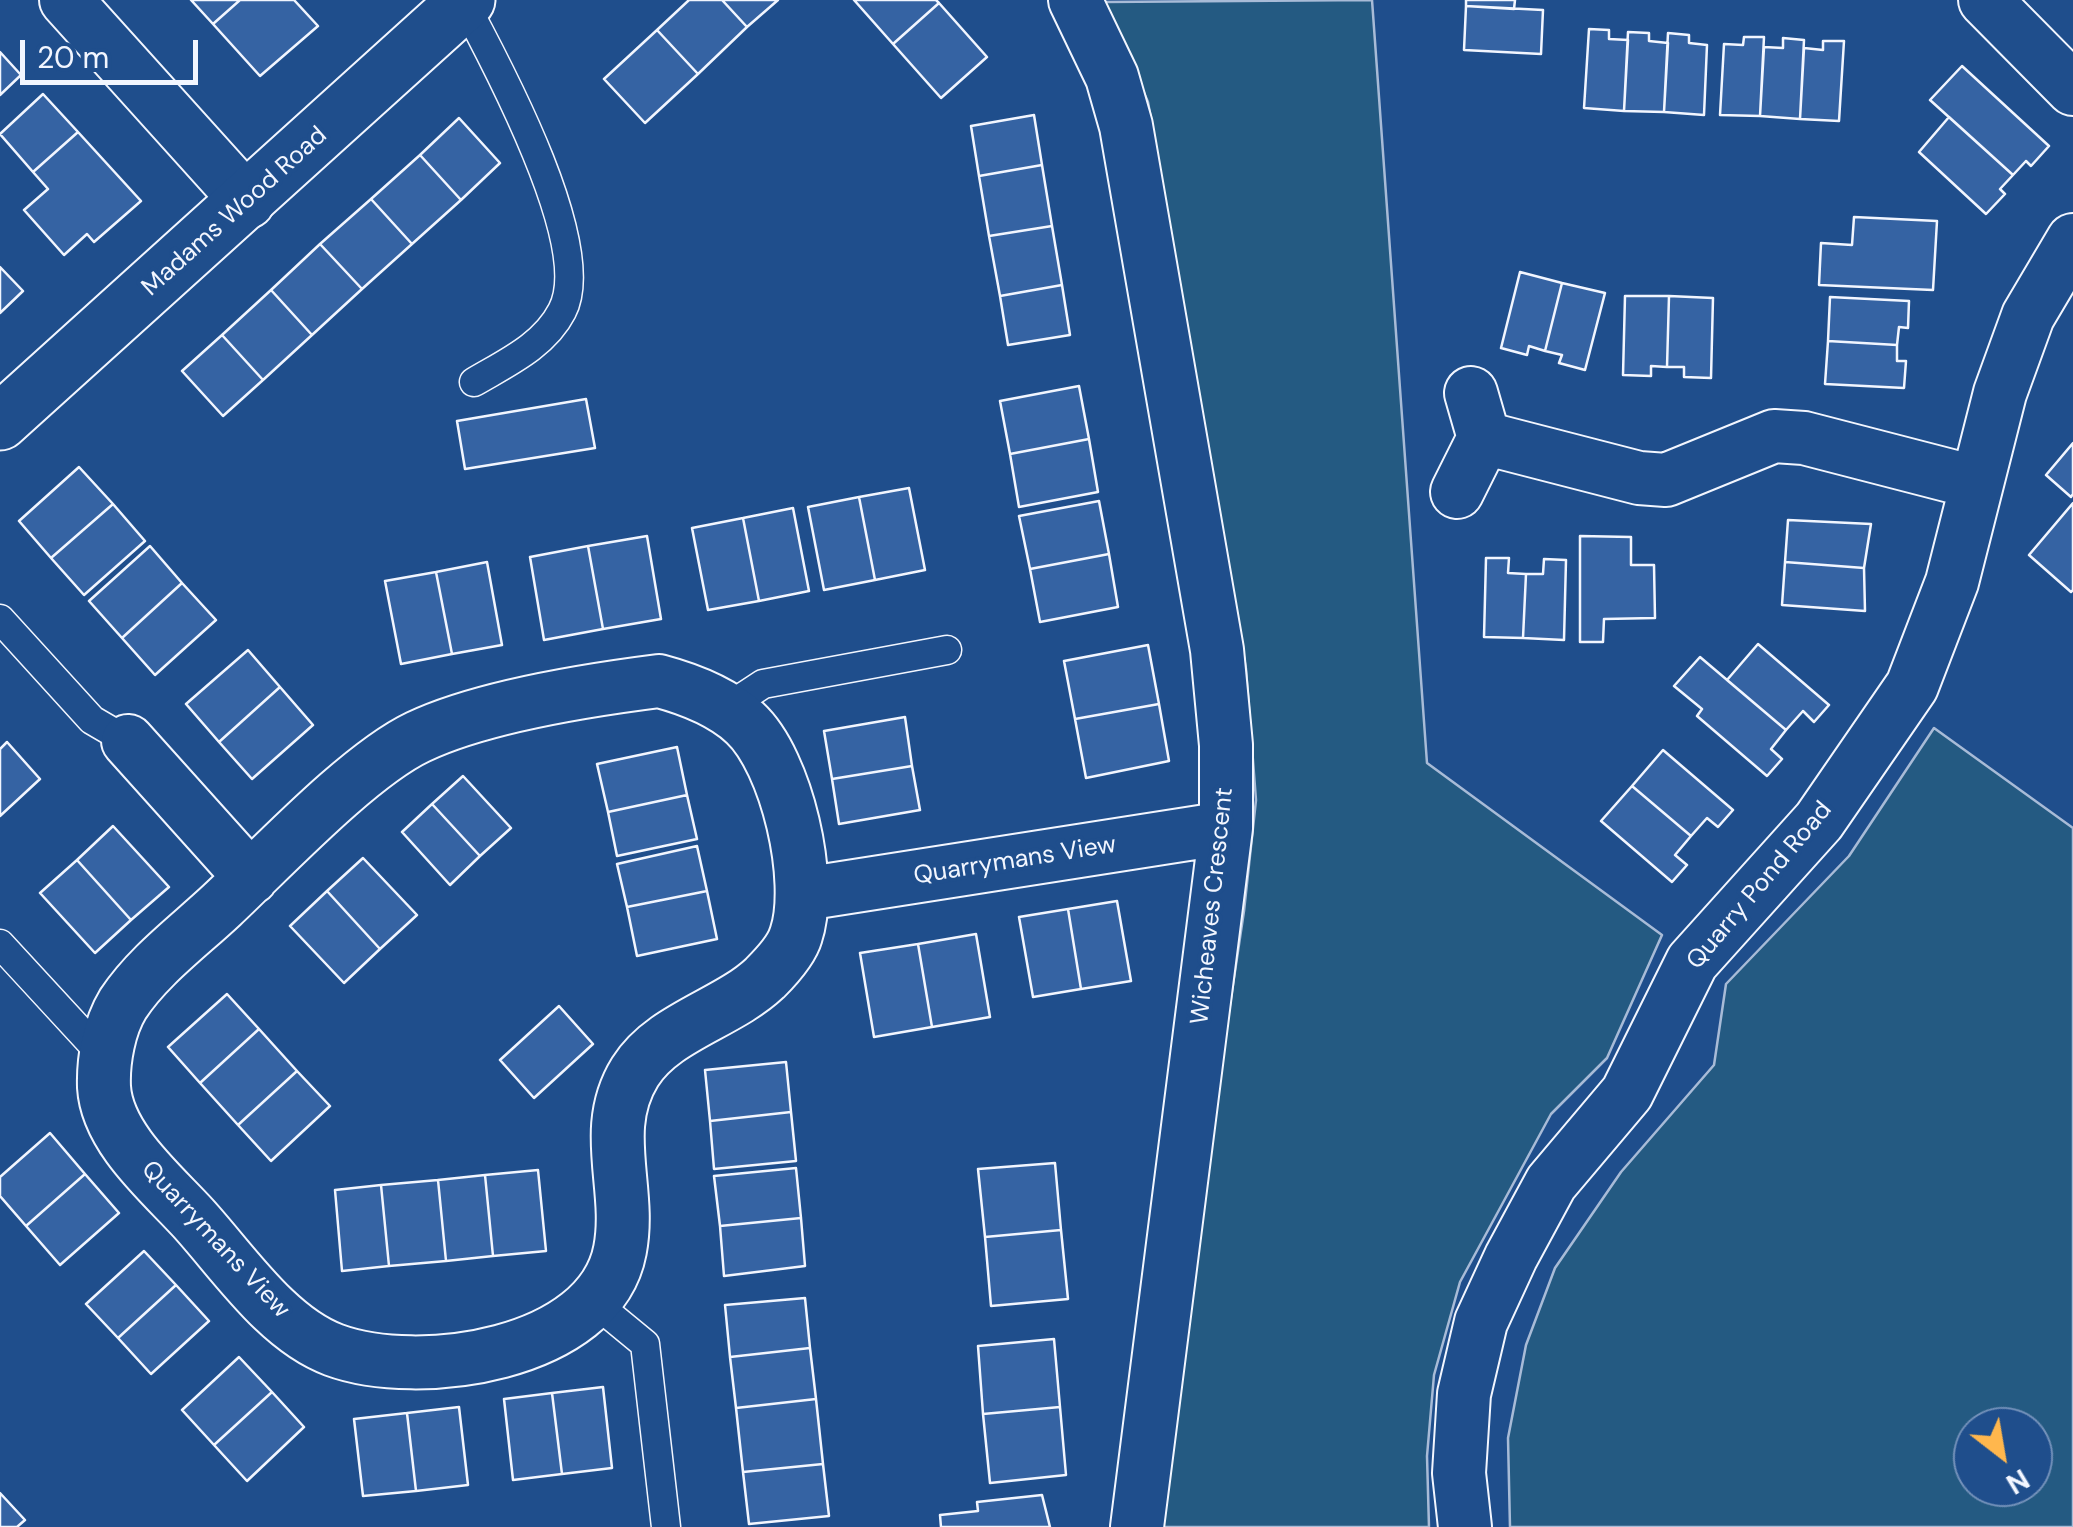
<!DOCTYPE html>
<style>
body{margin:0}
#map{position:relative;width:2073px;height:1527px;overflow:hidden;background:#1f4e8c;font-family:"DM Sans",sans-serif}
canvas{display:block}
.north{position:absolute;left:1953px;top:1407px;width:100px;height:100px;box-sizing:border-box;background:#1f4e8c;border:2px solid #7391ba;border-radius:50%;rotate:149deg;font-size:28px;font-weight:700;line-height:40px;text-align:center;color:#f2f6ff}
.north::after{content:'';display:block;margin:auto;width:35px;height:45px;background:#ffb74d;clip-path:polygon(50% 0,100% 100%,50% 72%,0 100%)}
.scale{position:absolute;left:20px;top:40px;width:178px;height:45px;box-sizing:border-box;border:5px solid #f2f6ff;border-top:0;padding-left:12px;font-size:30px;line-height:35px;white-space:nowrap;color:#f2f6ff;-webkit-text-stroke:8px #1f4e8c;paint-order:stroke}
</style>
<div id="map">
<canvas width="2073" height="1527"></canvas>
<div class="north">N</div>
<div class="scale">20 m</div>
</div>
<script>
const context = document.querySelector('canvas').getContext('2d');
context.lineJoin = 'round';
function fill(path, color) { context.fillStyle = color; context.fill(path, 'evenodd'); }
function stroke(path, color, width, dash) { context.strokeStyle = color; context.lineWidth = width; context.lineCap = dash ? 'butt' : 'round'; context.setLineDash(dash || []); context.stroke(path); }
function drawText(font, color, halo, rows, align = 'center') {
  context.font = font + ' "DM Sans",sans-serif'; context.lineWidth = 8; context.setLineDash([]); context.textBaseline = 'middle'; context.strokeStyle = halo; context.fillStyle = color; for (const [text, x, y, turn = 0] of rows) {
    context.save(); context.translate(x, y); context.rotate((+turn || 0) * Math.PI / 180); context.textAlign = isNaN(turn) ? turn : align; if (halo) context.strokeText(text, 0, 0); context.fillText(text, 0, 0); context.restore();
  }
}
const green = new Path2D(`
 M1372 0 1427 763 1662 935 1607 1058 1551 1114 1460 1282 1434 1375 1427 1456 1429 1527H1152L1244 911 1256 800 1246 669 1148 102 1105 2Z
 M1934 728 2073 828V1527H1510L1508 1438 1526 1345 1555 1268 1621 1172 1714 1065 1726 984 1849 856ZM1973 1427H2033V1487H1973Z`);
fill(green, '#245a82');
stroke(green, '#a8bbd7', 2.5);
const building = new Path2D(`
 M191 0H240L213 24Z
 M240 0H294L318 26 260 76 213 24Z
 M689 0H722L747 27 698 74 657 30Z
 M722 0H778L747 27Z
 M854 0H936L939 3 893 44Z
 M1466 0H1515L1514 9 1466 6Z
 M939 3 987 57 941 98 893 44Z
 M1466 6 1543 10 1541 54 1464 50Z
 M1589 29 1609 30V39L1628 40 1624 111 1584 108Z
 M657 30 698 74 645 123 604 79Z
 M1628 32 1649 33V41L1668 43 1664 112 1624 111Z
 M1668 33 1689 35V43L1707 45 1704 115 1664 112Z
 M1744 37H1764L1760 116 1720 115 1724 44 1743 45Z
 M1783 38 1804 40 1800 119 1760 116 1764 47 1783 48Z
 M1823 41H1844L1839 121 1800 119 1804 48 1823 50Z
 M0 52 21 75 0 95Z
 M1962 66 2049 146 2031 166 2026 161 2013 175 1930 100Z
 M43 94 78 132 33 172 0 134Z
 M1034 115 1042 165 979 176 971 126Z
 M1949 117 2013 175 2000 189 2005 194 1986 214 1919 152Z
 M459 118 500 163 461 200 420 155Z
 M78 132 141 201 94 242 87 234 64 255 24 210 48 189 33 172Z
 M420 155 461 200 412 244 371 199Z
 M1042 165 1052 226 989 236 979 176Z
 M371 199 412 244 362 289 320 244Z
 M1854 217 1937 221 1933 290 1819 285 1821 243 1852 245Z
 M1052 226 1062 285 1000 296 989 236Z
 M320 244 362 289 312 335 271 290Z
 M0 267 23 291 0 313Z
 M1520 272 1562 283 1545 351 1529 346 1527 355 1501 348Z
 M1562 283 1605 293 1585 370 1559 363 1562 355 1545 351Z
 M1062 285 1070 335 1008 345 1000 296Z
 M271 290 312 335 263 380 222 335Z
 M1625 296H1669L1667 367 1651 366V376L1623 375Z
 M1669 296 1713 298 1711 378 1684 377V367H1667Z
 M1830 297 1909 301 1908 328 1899 327 1897 345 1828 341Z
 M222 335 263 380 223 416 182 371Z
 M1828 341 1897 345V361H1906L1904 388 1825 384Z
 M1079 386 1089 439 1010 454 1000 401Z
 M586 399 595 448 465 469 457 421Z
 M1089 439 1098 492 1019 507 1010 454Z
 M2073 443V494L2071 497 2046 475Z
 M79 467 113 504 51 558 19 521Z
 M909 488 925 570 875 580 859 497Z
 M859 497 875 580 824 590 808 507Z
 M1099 501 1109 554 1030 569 1019 516Z
 M2073 503V590L2071 592 2029 555Z
 M113 504 145 541 84 595 51 558Z
 M793 508 809 591 759 601 743 518Z
 M743 518 759 601 708 610 692 528Z
 M1788 520 1871 524 1864 568 1785 562Z
 M647 536 661 619 603 629 588 546Z
 M1580 536 1631 537V565H1654L1655 618 1604 619 1603 642H1580Z
 M150 546 182 583 122 638 89 601Z
 M588 546 603 629 544 640 530 557Z
 M1109 554 1118 607 1040 622 1030 569Z
 M1486 558H1509L1508 573 1526 574 1523 638 1484 637Z
 M1544 559 1566 560 1564 640 1523 638 1526 574H1543Z
 M487 562 502 645 452 654 436 572Z
 M1785 562 1864 568 1865 611 1782 605Z
 M436 572 452 654 401 664 385 581Z
 M182 583 216 620 155 675 122 638Z
 M1758 644 1829 705 1814 722 1803 711 1786 730 1727 680Z
 M1148 645 1159 704 1075 719 1064 661Z
 M248 650 280 687 219 742 186 704Z
 M1700 657 1786 730 1771 749 1782 759 1767 776 1697 716 1702 709 1674 686Z
 M280 687 313 725 252 779 219 742Z
 M1159 704 1169 761 1086 778 1075 719Z
 M905 717 912 766 832 779 824 731Z
 M7 742 40 779 0 816V749Z
 M677 747 687 795 608 812 597 764Z
 M1663 750 1733 810 1718 827 1707 818 1691 836 1632 786Z
 M912 766 920 810 839 824 832 779Z
 M463 776 511 828 480 856 432 804Z
 M1632 786 1691 836 1675 855 1687 865 1672 882 1601 821Z
 M687 795 697 839 617 856 608 812Z
 M432 804 480 856 450 885 402 832Z
 M113 826 169 887 131 920 77 860Z
 M697 846 707 891 627 907 617 864Z
 M363 858 417 915 380 949 327 891Z
 M77 860 131 920 95 953 40 893Z
 M327 891 380 949 344 983 290 926Z
 M707 891 717 939 637 956 627 907Z
 M1117 901 1131 981 1081 989 1068 909Z
 M1068 909 1081 989 1033 997 1019 917Z
 M976 934 990 1017 932 1027 918 944Z
 M918 944 932 1027 874 1037 860 953Z
 M227 994 259 1029 200 1083 168 1047Z
 M559 1006 593 1044 534 1098 500 1060Z
 M259 1029 297 1071 238 1125 200 1083Z
 M786 1062 791 1112 710 1121 705 1070Z
 M297 1071 330 1106 271 1161 238 1125Z
 M791 1112 796 1161 714 1169 710 1121Z
 M50 1133 85 1174 26 1226 0 1196V1177Z
 M1055 1163 1061 1230 985 1237 978 1169Z
 M796 1168 801 1218 720 1226 714 1176Z
 M538 1170 546 1251 493 1256 485 1175Z
 M85 1174 119 1213 60 1265 26 1226Z
 M485 1175 493 1256 446 1261 438 1180Z
 M438 1180 446 1261 389 1266 381 1185Z
 M381 1185 389 1266 342 1271 335 1190Z
 M801 1218 805 1266 724 1276 720 1226Z
 M1061 1230 1068 1299 991 1306 985 1237Z
 M144 1251 176 1285 118 1338 86 1304Z
 M176 1285 209 1321 151 1374 118 1338Z
 M805 1298 810 1348 730 1357 725 1305Z
 M1054 1339 1060 1407 983 1414 978 1346Z
 M810 1348 816 1399 736 1408 730 1357Z
 M239 1357 272 1392 214 1445 182 1410Z
 M603 1387 612 1468 562 1474 552 1393Z
 M272 1392 304 1427 247 1481 214 1445Z
 M552 1393 562 1474 513 1480 504 1399Z
 M816 1399 823 1464 743 1472 736 1408Z
 M459 1407 468 1485 416 1491 407 1413Z
 M1060 1407 1066 1475 990 1483 983 1414Z
 M407 1413 416 1491 363 1496 354 1419Z
 M823 1464 829 1516 749 1524 743 1472Z
 M0 1493 25 1520 17 1527H0Z
 M1042 1495 1050 1527H941L940 1515 978 1511 977 1502Z`);
fill(building, '#3563a3');
stroke(building, '#f2f6ff', 2.5);
const lane = new Path2D(`
 M464 3C496 63 596 247 562 311 544 346 506 363 474 382
 M0 619 92 720 128 741
 M725 709 763 684 947 650
 M0 944 106 1059
 M594 1302 645 1344 666 1527`);
const street = new Path2D(`
 M66 0 248 202
 M1075 0 1112 77 1126 126 1217 650 1226 745V828L1137 1527
 M1985 0 2073 89
 M1484 438 1639 478 1666 480 1774 436 1804 438 1974 482
 M1457 492 1484 438 1471 393
 M659 681C689 689 721 701 745 723 787 762 814 881 796 935 792 949 776 967 765 978 727 1014 663 1027 635 1072 599 1130 632 1188 620 1250 600 1356 418 1381 334 1350 277 1329 233 1262 193 1218 161 1183 107 1138 104 1087 103 1060 109 1027 123 1004 148 966 189 936 222 905 272 858 359 765 418 737 481 707 588 690 659 681Z
 M128 741 251 878
 M804 894 1226 828
 M1465 1527 1459 1473 1464 1394 1481 1322 1511 1257 1551 1183 1627 1093 1692 962 1819 821 1912 686 1952 582 2000 393 2028 316 2073 240`);
const secondary = new Path2D(`
 M0 422 467 0`);
stroke(lane, '#f2f6ff', 31);
stroke(street, '#f2f6ff', 56);
stroke(secondary, '#f2f6ff', 59);
stroke(lane, '#1f4e8c', 28);
stroke(street, '#1f4e8c', 52);
stroke(secondary, '#1f4e8c', 55);
drawText('25px', '#f2f6ff', '#1f4e8c', [
 ["Madams Wood Road",235,212,-42],
 ["Quarrymans View",1015,861,-9],
 ["Quarry Pond Road",1760,886,-50],
 ["Wicheaves Crescent",1213,906,-84],
 ["Quarrymans View",215,1240,47]
]);
</script>
